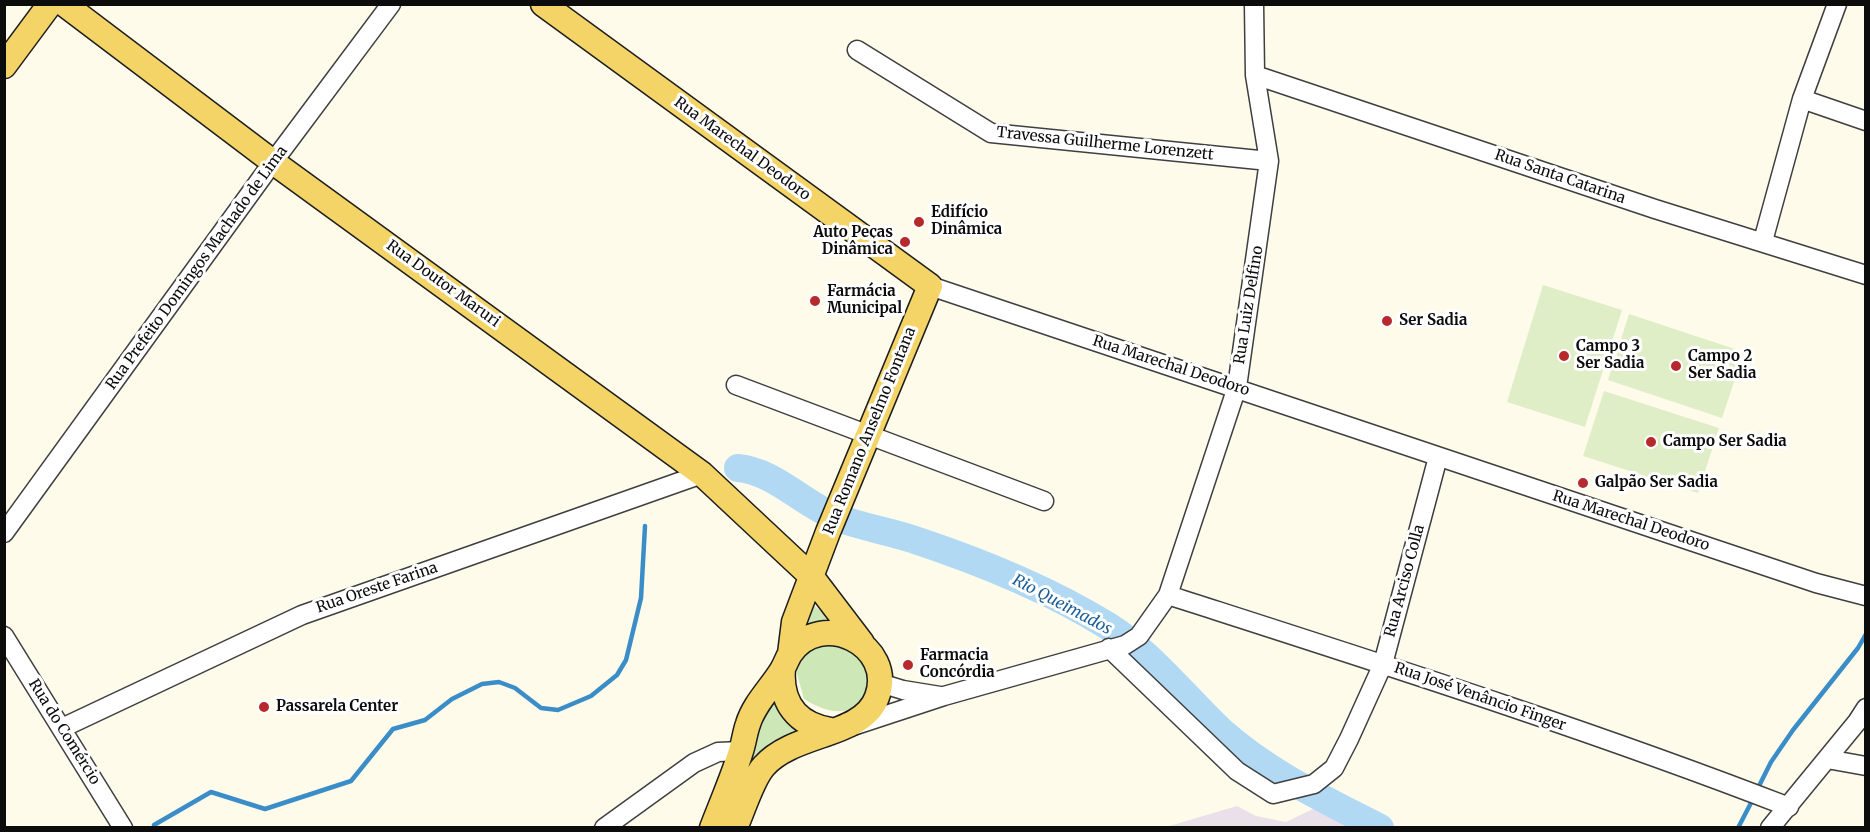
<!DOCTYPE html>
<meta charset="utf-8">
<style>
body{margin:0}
#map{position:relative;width:1870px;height:832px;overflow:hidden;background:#fefbeb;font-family:Merriweather,serif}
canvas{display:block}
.frame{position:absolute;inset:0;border:6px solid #0c0c0c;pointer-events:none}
</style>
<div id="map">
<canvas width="1870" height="832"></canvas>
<div class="frame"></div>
</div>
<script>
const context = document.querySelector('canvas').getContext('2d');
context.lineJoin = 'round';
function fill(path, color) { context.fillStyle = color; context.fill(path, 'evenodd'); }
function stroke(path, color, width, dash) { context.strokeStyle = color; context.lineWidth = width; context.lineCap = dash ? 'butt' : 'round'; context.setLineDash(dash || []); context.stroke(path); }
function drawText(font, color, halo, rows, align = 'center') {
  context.font = font + ' Merriweather,serif'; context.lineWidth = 6; context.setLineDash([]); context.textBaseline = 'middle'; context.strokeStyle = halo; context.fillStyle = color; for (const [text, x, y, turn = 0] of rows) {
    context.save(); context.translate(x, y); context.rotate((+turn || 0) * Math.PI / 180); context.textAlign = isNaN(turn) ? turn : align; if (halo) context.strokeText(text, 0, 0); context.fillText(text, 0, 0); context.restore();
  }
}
fill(new Path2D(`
 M1237 806 1256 816 1286 822 1317 807 1356 827H1166Z`), '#e9e0ea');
fill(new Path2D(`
 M809 601 838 626 804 633Z
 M819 640 849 648 871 670 867 705C840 714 829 714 804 699L795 667 803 653Z
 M776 698 801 731 755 759 748 753 770 700Z`), '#cee7b6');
fill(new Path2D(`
 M1543 285 1622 310 1585 427 1507 402Z
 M1629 314 1744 352 1722 418 1608 380Z
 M1604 391 1719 428 1698 493 1583 456Z`), '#e0eec8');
stroke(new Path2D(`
 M1756 792 1771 762 1793 730 1858 648 1866 634
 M154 825 211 792 265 809 351 781 393 729 425 720 452 699 482 684 499 682 515 688 541 708 558 710 591 696 617 675 626 660 641 598 645 526
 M1738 828 1753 799`), '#3b8dc8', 4.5);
stroke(new Path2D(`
 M738 468C774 471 804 505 838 518 862 527 888 531 912 539 979 561 1048 589 1108 626 1151 653 1184 696 1221 731 1268 773 1324 799 1380 828`), '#b2d9f4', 28);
const minor = new Path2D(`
 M857 50 991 133 1269 161
 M1255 75 1655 209 1866 275
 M1802 99 1866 121
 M1763 241 1802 99 1837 4
 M930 286 1816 583 1866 596
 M736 385 1044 501
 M4 533 273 162 391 4
 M1168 595C1376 662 1585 728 1789 807
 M4 636 123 828
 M1109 648 1237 771 1273 794 1314 784 1334 768 1349 739 1383 664 1438 457
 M880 683 903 690 940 696
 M856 725 944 696 1125 645 1139 636 1168 595 1237 387 1269 161 1255 75 1254 4
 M62 728 302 615 702 474
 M1827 759 1866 766
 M604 828 694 763 718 752 741 751
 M1770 828 1857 722 1866 708`);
const major = new Path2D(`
 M64 4 273 162 702 474 811 576 862 643
 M543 4 930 286 828 532 794 622 790 654
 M4 66 50 4
 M783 668C780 703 797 725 831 730
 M712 828C722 802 733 777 741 751 744 742 745 732 748 724 754 704 771 688 782 670 785 665 787 659 790 654 821 608 896 645 877 697 863 737 794 732 764 766 752 779 743 811 735 828`);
stroke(minor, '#3f3f3f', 21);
stroke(major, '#1d1d1d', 27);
stroke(minor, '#fff', 18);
stroke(major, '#f4d466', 24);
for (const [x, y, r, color] of [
 [919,222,6,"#b6292d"],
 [905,242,6,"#b6292d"],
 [815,301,6,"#b6292d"],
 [1387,321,6,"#b6292d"],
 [1564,356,6,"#b6292d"],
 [1676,366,6,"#b6292d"],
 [1651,442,6,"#b6292d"],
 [1583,483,6,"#b6292d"],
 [908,665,6,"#b6292d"],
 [264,707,6,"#b6292d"]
]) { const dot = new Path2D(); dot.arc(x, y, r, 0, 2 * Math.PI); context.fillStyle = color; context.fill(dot); stroke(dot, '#fff', 2); }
drawText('15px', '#0c0c0c', '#fff', [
 ["Travessa Guilherme Lorenzett",1105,144,6],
 ["Rua Marechal Deodoro",742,149,36],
 ["Rua Santa Catarina",1560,177,19],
 ["Rua Prefeito Domingos Machado de Lima",197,268,-54],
 ["Rua Doutor Maruri",443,284,36],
 ["Rua Luiz Delfino",1249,305,-81],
 ["Rua Marechal Deodoro",1171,366,18],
 ["Rua Romano Anselmo Fontana",870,431,-68],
 ["Rua Marechal Deodoro",1631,521,18],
 ["Rua Arciso Colla",1405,581,-75],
 ["Rua Oreste Farina",377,588,-19],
 ["Rua José Venâncio Finger",1480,697,19],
 ["Rua do Comércio",64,732,58]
]);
drawText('bold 15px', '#0c0c0c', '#fff', [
 ["Edifício",931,213],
 ["Dinâmica",931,230],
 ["Auto Peças",893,233,"right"],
 ["Dinâmica",893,250,"right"],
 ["Farmácia",827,292],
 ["Municipal",827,309],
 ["Ser Sadia",1399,321],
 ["Campo 3",1576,347],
 ["Ser Sadia",1576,364],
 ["Campo 2",1688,357],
 ["Ser Sadia",1688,374],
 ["Campo Ser Sadia",1663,442],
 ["Galpão Ser Sadia",1595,483],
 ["Farmacia",920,656],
 ["Concórdia",920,673],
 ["Passarela Center",276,707]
], 'left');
drawText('italic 16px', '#1a5e98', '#fff', [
 ["Rio Queimados",1062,605,28]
]);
</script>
